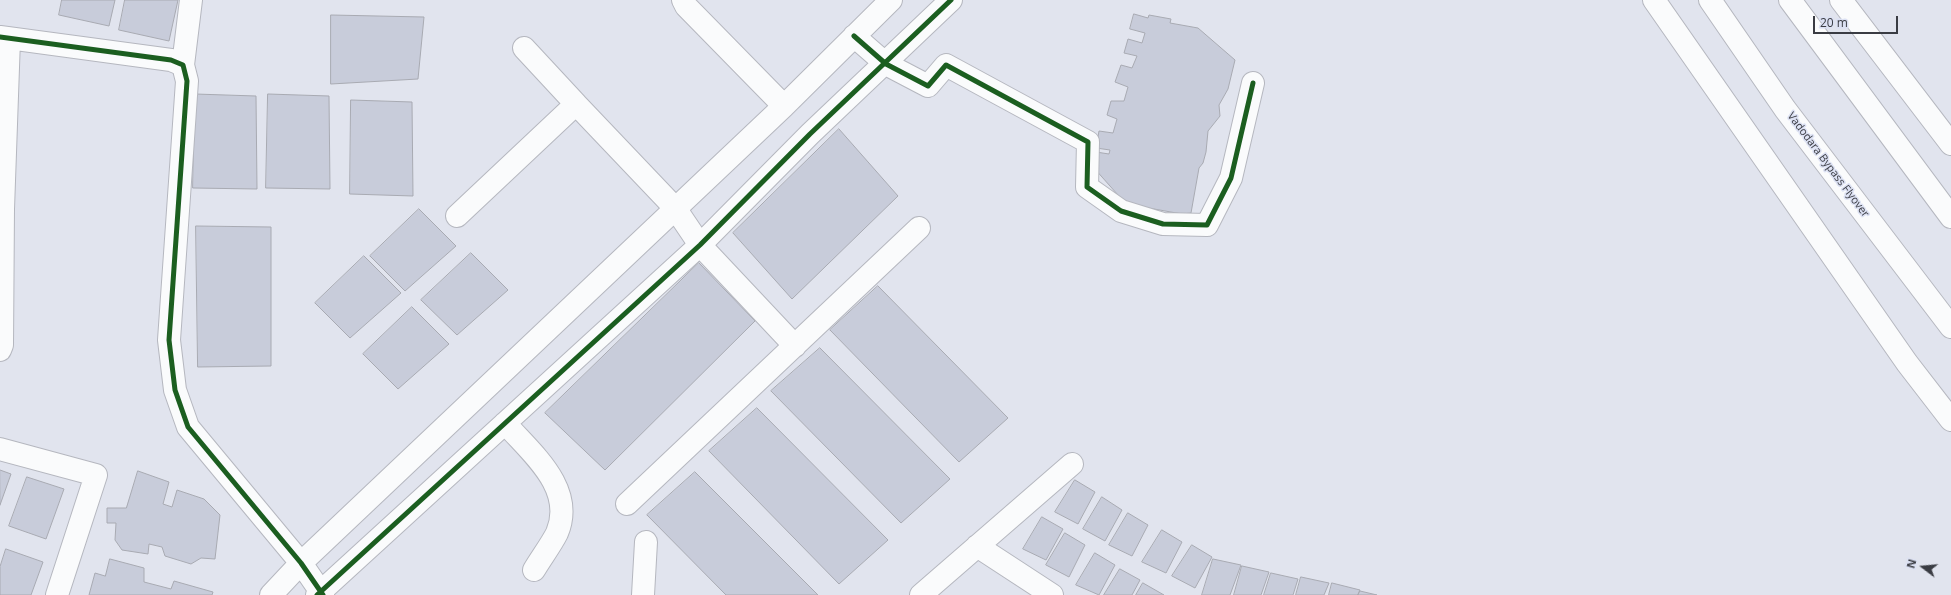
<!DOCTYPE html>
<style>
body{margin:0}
#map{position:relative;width:1951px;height:595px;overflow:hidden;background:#e1e4ee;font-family:"Open Sans",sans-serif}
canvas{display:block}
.north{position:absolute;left:1903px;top:547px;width:40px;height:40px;-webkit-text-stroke:3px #dce1f3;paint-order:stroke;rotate:286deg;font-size:11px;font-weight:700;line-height:16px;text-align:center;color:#3a3c43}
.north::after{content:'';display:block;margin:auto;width:14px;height:18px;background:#3a3c43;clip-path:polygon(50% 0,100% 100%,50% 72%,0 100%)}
.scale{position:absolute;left:1813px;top:16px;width:85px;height:18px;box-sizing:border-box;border:2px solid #3a3c43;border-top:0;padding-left:5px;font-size:12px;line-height:14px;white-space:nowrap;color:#3a3c43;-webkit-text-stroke:3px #dce1f3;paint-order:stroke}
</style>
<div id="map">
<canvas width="1951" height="595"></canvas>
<div class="north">N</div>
<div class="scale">20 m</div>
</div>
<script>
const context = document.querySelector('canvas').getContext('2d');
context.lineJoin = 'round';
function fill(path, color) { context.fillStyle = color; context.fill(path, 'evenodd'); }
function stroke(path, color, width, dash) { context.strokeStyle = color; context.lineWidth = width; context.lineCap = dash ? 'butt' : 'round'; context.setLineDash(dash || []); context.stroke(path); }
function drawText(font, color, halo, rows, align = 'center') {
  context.font = font + ' "Open Sans",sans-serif'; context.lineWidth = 3; context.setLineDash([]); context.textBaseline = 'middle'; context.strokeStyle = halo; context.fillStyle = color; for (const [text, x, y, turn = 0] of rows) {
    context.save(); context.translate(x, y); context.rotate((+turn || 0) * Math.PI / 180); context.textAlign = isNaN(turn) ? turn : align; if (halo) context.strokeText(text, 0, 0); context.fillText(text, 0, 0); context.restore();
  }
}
const building = new Path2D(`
 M62 0H115L109 26 59 15Z
 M125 0H178L169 41 119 30Z
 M1134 14 1148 18 1149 15 1171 19 1170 23 1198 28 1235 60 1228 89 1219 105 1220 116 1208 131 1206 152 1203 163 1199 168 1191 213 1182 214 1126 204 1094 168 1096 152 1109 154 1110 150 1096 148 1099 131 1113 133 1117 119 1107 115 1111 101H1124L1128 87 1115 82 1121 65 1132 68 1137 56 1124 53 1128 39 1142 43 1145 33 1130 29Z
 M331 15 424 17 418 79 331 84Z
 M195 94 256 96 257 189 193 188Z
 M268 94 329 96 330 189 266 188Z
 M351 100 412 102 413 196 350 194Z
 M839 129 898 196 792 299 733 233Z
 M419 209 456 246 405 291 370 256Z
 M196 226 271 227V366L198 367Z
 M471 253 508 290 457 335 421 300Z
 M364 256 401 293 350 338 315 303Z
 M699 263 755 321 605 470 545 413Z
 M878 286 1008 418 959 462 830 330Z
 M412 307 449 344 398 389 363 354Z
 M820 348 950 479 901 523 771 391Z
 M757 408 888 540 839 584 709 451Z
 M0 470 11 474 0 505Z
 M138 471 169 482 163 504 172 507 177 490 204 499 220 515 215 559 201 558 191 564 165 556 162 547 149 544 148 554 122 550 115 540 116 523H107V508H126Z
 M695 472 818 595H726L647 515Z
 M27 477 64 489 46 539 9 526Z
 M1075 480 1095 492 1078 524 1055 512Z
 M1102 497 1122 510 1105 541 1083 529Z
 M1128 513 1148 525 1132 556 1109 545Z
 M1042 517 1063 529 1046 560 1023 549Z
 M1162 530 1182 542 1166 573 1142 562Z
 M1065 533 1085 545 1069 577 1046 565Z
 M1192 545 1212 557 1195 588 1172 576Z
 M6 549 43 562 31 595H0V567Z
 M1095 553 1115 565 1099 595 1076 585Z
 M110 559 144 568V582L171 589 174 581 213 592 212 595H89L95 573 105 576Z
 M1213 559 1241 565 1230 595H1202Z
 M1242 566 1269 572 1261 595H1234Z
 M1120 569 1140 580 1132 595H1104Z
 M1271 573 1298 579 1293 595H1264Z
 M1301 577 1329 583 1324 595H1296Z
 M1143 583 1164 595H1136Z
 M1332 583 1360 590 1358 595H1329Z
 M1360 591 1377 595H1358Z`);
fill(building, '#c8ccda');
stroke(building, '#a8aab2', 1);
const minor = new Path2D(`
 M683 0 686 6 784 106
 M1654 0 1907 363 1951 420
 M1841 0 1951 144
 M854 36 886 64 928 86 946 65 1088 142 1087 187 1121 211 1163 224 1207 225 1231 178 1253 83
 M0 37 171 60 183 65 187 81 169 340 175 390 188 427 301 563 323 595
 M183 65 191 0
 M576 104 675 208 700 245 795 346
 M457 216 576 104 524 48
 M0 350 2 345 3 209 9 39
 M505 423C531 453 576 488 557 533 551 545 541 558 534 570
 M0 449 96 475 57 595
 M627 504 919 228
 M977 546 1052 595
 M271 595 301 563 784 106 891 0
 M317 595 700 245 810 134 951 0
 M643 595 646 542
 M921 595 1072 464`);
const highway = new Path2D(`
 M1710 0 1785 109 1951 327
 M1790 0 1951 217`);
stroke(minor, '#b5b7bf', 24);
stroke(highway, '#b5b7bf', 24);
stroke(minor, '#fafbfc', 22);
stroke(highway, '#fafbfc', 22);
stroke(new Path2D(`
 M854 36 886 64 928 86 946 65 1088 142 1087 187 1121 211 1163 224 1207 225 1231 178 1253 83
 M0 37 171 60 183 65 187 81 169 340 175 390 188 427 301 563 323 595
 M317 595 700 245 810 134 951 0`), '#1b5e20', 5);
drawText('11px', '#3a3c43', '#dce1f3', [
 ["Vadodara Bypass Flyover",1828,165,53]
]);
</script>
